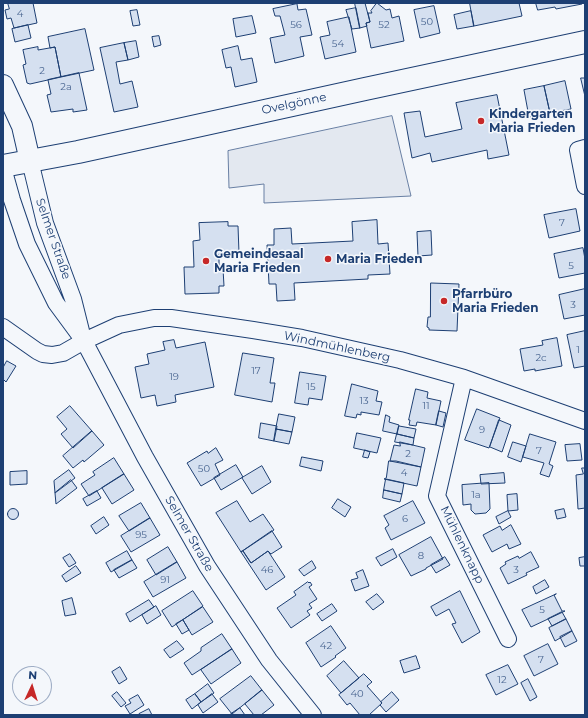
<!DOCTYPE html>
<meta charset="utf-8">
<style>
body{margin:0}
#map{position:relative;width:588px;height:718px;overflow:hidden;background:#f4f7fb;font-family:Montserrat,sans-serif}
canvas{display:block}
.frame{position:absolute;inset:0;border:4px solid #1d3f73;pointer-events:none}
.north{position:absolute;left:12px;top:666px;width:40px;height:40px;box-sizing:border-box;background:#f4f7fb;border:1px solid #9eadc5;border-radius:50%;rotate:4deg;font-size:11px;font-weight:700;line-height:16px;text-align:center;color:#1d3f73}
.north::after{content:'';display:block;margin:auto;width:14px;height:18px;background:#c62828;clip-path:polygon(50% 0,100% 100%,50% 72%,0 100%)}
</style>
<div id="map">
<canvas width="588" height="718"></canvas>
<div class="frame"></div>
<div class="north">N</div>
</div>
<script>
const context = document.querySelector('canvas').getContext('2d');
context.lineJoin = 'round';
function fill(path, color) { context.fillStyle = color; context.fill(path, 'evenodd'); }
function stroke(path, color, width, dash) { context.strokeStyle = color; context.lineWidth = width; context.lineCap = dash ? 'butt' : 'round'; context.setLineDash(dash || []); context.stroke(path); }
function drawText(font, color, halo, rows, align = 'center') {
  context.font = font + ' Montserrat,sans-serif'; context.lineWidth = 3; context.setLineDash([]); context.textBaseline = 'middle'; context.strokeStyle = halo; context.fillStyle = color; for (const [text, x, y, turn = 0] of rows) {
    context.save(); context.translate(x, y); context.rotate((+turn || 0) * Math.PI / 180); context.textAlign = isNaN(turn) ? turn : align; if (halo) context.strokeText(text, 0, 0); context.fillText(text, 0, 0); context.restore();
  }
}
const parking = new Path2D(`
 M392 116 411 196 264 203V184L229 188 228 151Z`);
fill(parking, '#e3e8f0');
stroke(parking, '#687fa3', 1);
const building = new Path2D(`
 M8 3H33L37 23 14 28 11 18 7 19 5 10 9 9Z
 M355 3H365L370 22 366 23 367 26 360 28Z
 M377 3 386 10 390 9 392 18 399 16 404 41 371 48 366 23 370 22 368 13H372L371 11Z
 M470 3H519L522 16 474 26Z
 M536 3H581L582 4 556 9 555 7 538 10Z
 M297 4 298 10 306 9 312 35 300 37 304 56 275 63 270 38 285 35 280 16H275L273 9Z
 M434 6 440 33 420 38 414 10Z
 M356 8 360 28 352 29 346 10Z
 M137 10 140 25 133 26 130 11Z
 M471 11 474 26 457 29 454 15Z
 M252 16 256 33 236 37 233 19Z
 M348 17H349L356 52 325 59 320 37 330 35 327 22Z
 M28 25 31 38 15 42 12 29Z
 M85 29 94 70 61 77 55 47 50 48 48 37Z
 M159 36 161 45 154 47 152 37Z
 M136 41 139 57 128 60 124 43Z
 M124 43 128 60 116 62 120 84 132 81 138 107 114 112 100 48Z
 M238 46 241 60 252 58 257 82 235 87 231 67 226 68 222 50Z
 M38 47V50L55 47 61 77 30 84 27 83 23 65 26 64 23 50Z
 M79 73 87 110 73 112V109L51 112 47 95 51 94 48 80Z
 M581 78H585V96Z
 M565 81 571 109 550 113 544 86Z
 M544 86 550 113 529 117 524 90Z
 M497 95 509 155 488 159 487 150 432 162 430 153 412 158 404 113 420 111 425 137 462 129 456 103Z
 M576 209 580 231 549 238 544 215Z
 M377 220 378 244 388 243 390 274 368 275V279L294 283 295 300 277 301 276 284H269L267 245H274V229L291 228 292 244 353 241 352 222Z
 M228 222V226H238L239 253 219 254V269H223L224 286H219V293L185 294 184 267H194L193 241 200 240 199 223Z
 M431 231 432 255 418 256 417 232Z
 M583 248 585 259V273L559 278 554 254Z
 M431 283 459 284 457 331 429 330V328L427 327 428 317H430Z
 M585 289V315L564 319 559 295Z
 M585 331V366L574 368 567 335Z
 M557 338 562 366 535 371V369L524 371 520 349 543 345 542 341Z
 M174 340 176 348 205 342 214 387 175 395 176 402 157 406 155 395 141 398 135 367 149 364 147 354 165 350 163 342Z
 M243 353 274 358 270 383H275L272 402 235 395Z
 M7 361 16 366 6 382 3 379V368Z
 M300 372 326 376 322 400 309 398 308 405 295 403Z
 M352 384 378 391 376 401 382 402 379 415 361 412V415L357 414 356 418 345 416Z
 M416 389 428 392 427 398 441 401 436 425 417 422 416 426 409 425 410 420H409Z
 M70 406 92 431 73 448 61 434 67 429 57 417Z
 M477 409 500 418 489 448 465 440Z
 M439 411 446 413 443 427 436 425Z
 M279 414 295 417 292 432 276 429Z
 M386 415 390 417 389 422 399 425 397 434 383 431Z
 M499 420 511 425 502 452 490 447Z
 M261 423 277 426 274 441 259 438Z
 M399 426 416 429 414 438 397 434Z
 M276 429 292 432 289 444 274 441Z
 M92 431 104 445 84 462 83 460 73 468 63 456Z
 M357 433 381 438 377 453 354 448Z
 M397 434 414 438 413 445 395 442Z
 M530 434 556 442 549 464 553 466 549 477 540 474 544 463 523 457Z
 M400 442 425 448 421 467 390 461 394 445 400 446Z
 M513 442 526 446 521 462 508 457Z
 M580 444 582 460 567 461 565 445Z
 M216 448 223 460 215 464 220 475 201 486 187 463 207 451 208 453Z
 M365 450 370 452 368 458 363 457Z
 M302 457 323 461 321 471 300 466Z
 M114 458 124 474 89 496 81 484 95 475 93 472Z
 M389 461H396L421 467 417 486 384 479 386 478Z
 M236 465 243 477 221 490 214 478Z
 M262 466 271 482 252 494 242 478Z
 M582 468H585V508L578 509 576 475 583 474Z
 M69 470 75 478 55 493 54 481Z
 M27 471V484L10 485V472Z
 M504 473 505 483 481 484 480 475Z
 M124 474 134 490 112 504 102 488Z
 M386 479 404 483 402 494 384 490Z
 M71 480 77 488 56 504 55 493Z
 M489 483 490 509 486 513 475 514 471 510V504L463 505 462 485Z
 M384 490 402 494 400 502 383 498Z
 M97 491 101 498 87 506 83 499Z
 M517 494 518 510 508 511 507 495Z
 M338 499 351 507 345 517 332 508Z
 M237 501 250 522 263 514 274 530 241 552 216 513Z
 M413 501 425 523 391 540 385 528 389 525 384 516Z
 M141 503 150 518 129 531 119 516Z
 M7.5 514a5.5 5.5 0 1 1 11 0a5.5 5.5 0 1 1-11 0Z
 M564 509 566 517 557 519 555 511Z
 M508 511 511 517 499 524 496 517Z
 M104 517 109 525 96 534 91 526Z
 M150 518 160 535 131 552 121 536Z
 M511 525 521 544 509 549 507 544 492 552 483 535 500 526 502 530Z
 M272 531 282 547 271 554 268 551 251 563 243 551Z
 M431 537 443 559 426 568V569L411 576 399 555Z
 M168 547 177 562 156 575 147 560Z
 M393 549 397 557 381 566 376 558Z
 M127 551 132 560 111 572 106 563Z
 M243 551 251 563 268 551 285 577 266 590 241 552Z
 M531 552 539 567 526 573 527 575 508 584 500 568 506 564 505 562 518 556 519 558Z
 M70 554 76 563 69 567 63 558Z
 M445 557 450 565 436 573 431 565Z
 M585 557V566H580L579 558Z
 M132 560 137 568 119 578 114 570Z
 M312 561 316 568 304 576 299 570Z
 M177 562 186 578 153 597 144 582Z
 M76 566 81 573 66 582 62 576Z
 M363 570 369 586 355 591 351 580 358 578 356 573Z
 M545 580 549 587 536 594 533 587Z
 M308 582 309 583 310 582 312 585 309 587 317 599 309 604 312 608 307 611 310 615 291 628 277 608 296 595 294 592Z
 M193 591 203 606 172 627 162 611Z
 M460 591 480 632 462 643 452 624 456 623 449 609 436 616 431 607Z
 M377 594 384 602 373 610 366 602Z
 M556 594 554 595 562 611H565L531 627 522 610Z
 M72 598 76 614 65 616 62 601Z
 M149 600 154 607 130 622 126 614Z
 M332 604 337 611 322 621 317 614Z
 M156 606 161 615 147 624 142 615Z
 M203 607 213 622 192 635 183 620Z
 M562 612 566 619 552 626 548 619Z
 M566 619 572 631 555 641 549 628Z
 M183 620 189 630 182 634 176 624Z
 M331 626 346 648 335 656 336 657 321 667 306 643Z
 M572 631 577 641 565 647 560 637Z
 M222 634 232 649 192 675 184 663 201 651V648Z
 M177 641 184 649 170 658 164 650Z
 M548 644 558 664 534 676 524 656Z
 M232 649 241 663 211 684 201 670Z
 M416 656 420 668 404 673 400 661Z
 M344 661 359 678 341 693 327 676Z
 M508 665 518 684 496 695 486 675Z
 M120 667 127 679 119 684 112 672Z
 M364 674 372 682 367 686 382 703 369 715H360L350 703 347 705 339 695Z
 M251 676 262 690 232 714 220 699Z
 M528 679 537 697 530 701 521 683Z
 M208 684 214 693 201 702 195 694Z
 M262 690 274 705 261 715H254L245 704Z
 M117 692 126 703 121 707 112 696Z
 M392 692 399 700 386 712 380 705 382 703 381 702Z
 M195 694 201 702 192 709 186 700Z
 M212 694 218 702 203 713 198 705Z
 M138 695 144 705 130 714 125 706 131 703 129 700Z
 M240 708 245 715H232L231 714Z
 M149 709 152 715H139V714Z`);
fill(building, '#d5e0f0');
stroke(building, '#1d3f73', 1);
const minor = new Path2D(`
 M585 148 578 150 585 186
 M30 161 45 223 73 299 81 331
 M3 168 12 200 27 244 56 303 84 341 145 457 207 566 269 660 313 715
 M3 327 37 351 43 354 52 355 63 353 84 341 119 325 154 318H171L253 330 302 338 400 360 464 378 585 421
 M464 378 437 496 508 639`);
const tertiary = new Path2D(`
 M3 85 22 126 30 161`);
const secondary = new Path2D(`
 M3 166 78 152 365 89 585 42`);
stroke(minor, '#1d3f73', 18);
stroke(tertiary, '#1d3f73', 22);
stroke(secondary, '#1d3f73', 24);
stroke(minor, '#f4f7fb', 16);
stroke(tertiary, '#f4f7fb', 20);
stroke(secondary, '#f4f7fb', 22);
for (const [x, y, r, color] of [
 [481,121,4,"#c62828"],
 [328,259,4,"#c62828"],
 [206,261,4,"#c62828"],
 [444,301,4,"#c62828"]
]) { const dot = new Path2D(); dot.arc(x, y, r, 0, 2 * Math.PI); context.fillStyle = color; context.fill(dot); stroke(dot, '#f4f7fb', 1.5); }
drawText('10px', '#4b6792', null, [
 ["4",20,14],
 ["50",427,22],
 ["56",296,25],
 ["52",384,25],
 ["54",338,44],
 ["2",42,71],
 ["2a",66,87],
 ["7",562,223],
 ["5",571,266],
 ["3",573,305],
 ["1",578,350],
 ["2c",541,358],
 ["17",256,371],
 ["19",174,377],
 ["15",311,387],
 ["13",364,401],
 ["11",426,406],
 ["9",482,430],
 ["7",539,451],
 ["2",408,454],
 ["50",204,469],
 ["4",404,473],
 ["1a",476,495],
 ["6",405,519],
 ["95",141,535],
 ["8",421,556],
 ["46",267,570],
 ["3",516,570],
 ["91",165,580],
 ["5",542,610],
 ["42",326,646],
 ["7",541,660],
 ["12",502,680],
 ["40",357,694]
]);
drawText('12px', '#1d3f73', '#f4f7fb', [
 ["Ovelgönne",294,104,-12],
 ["Selmer Straße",53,239,71],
 ["Windmühlenberg",337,347,12],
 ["Selmer Straße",189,534,60],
 ["Mühlenknapp",462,545,64]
]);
drawText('bold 12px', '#1d3f73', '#f4f7fb', [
 ["Kindergarten",489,114],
 ["Maria Frieden",489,128],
 ["Gemeindesaal",214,254],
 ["Maria Frieden",214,268],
 ["Maria Frieden",336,259],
 ["Pfarrbüro",452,294],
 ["Maria Frieden",452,308]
], 'left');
</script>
